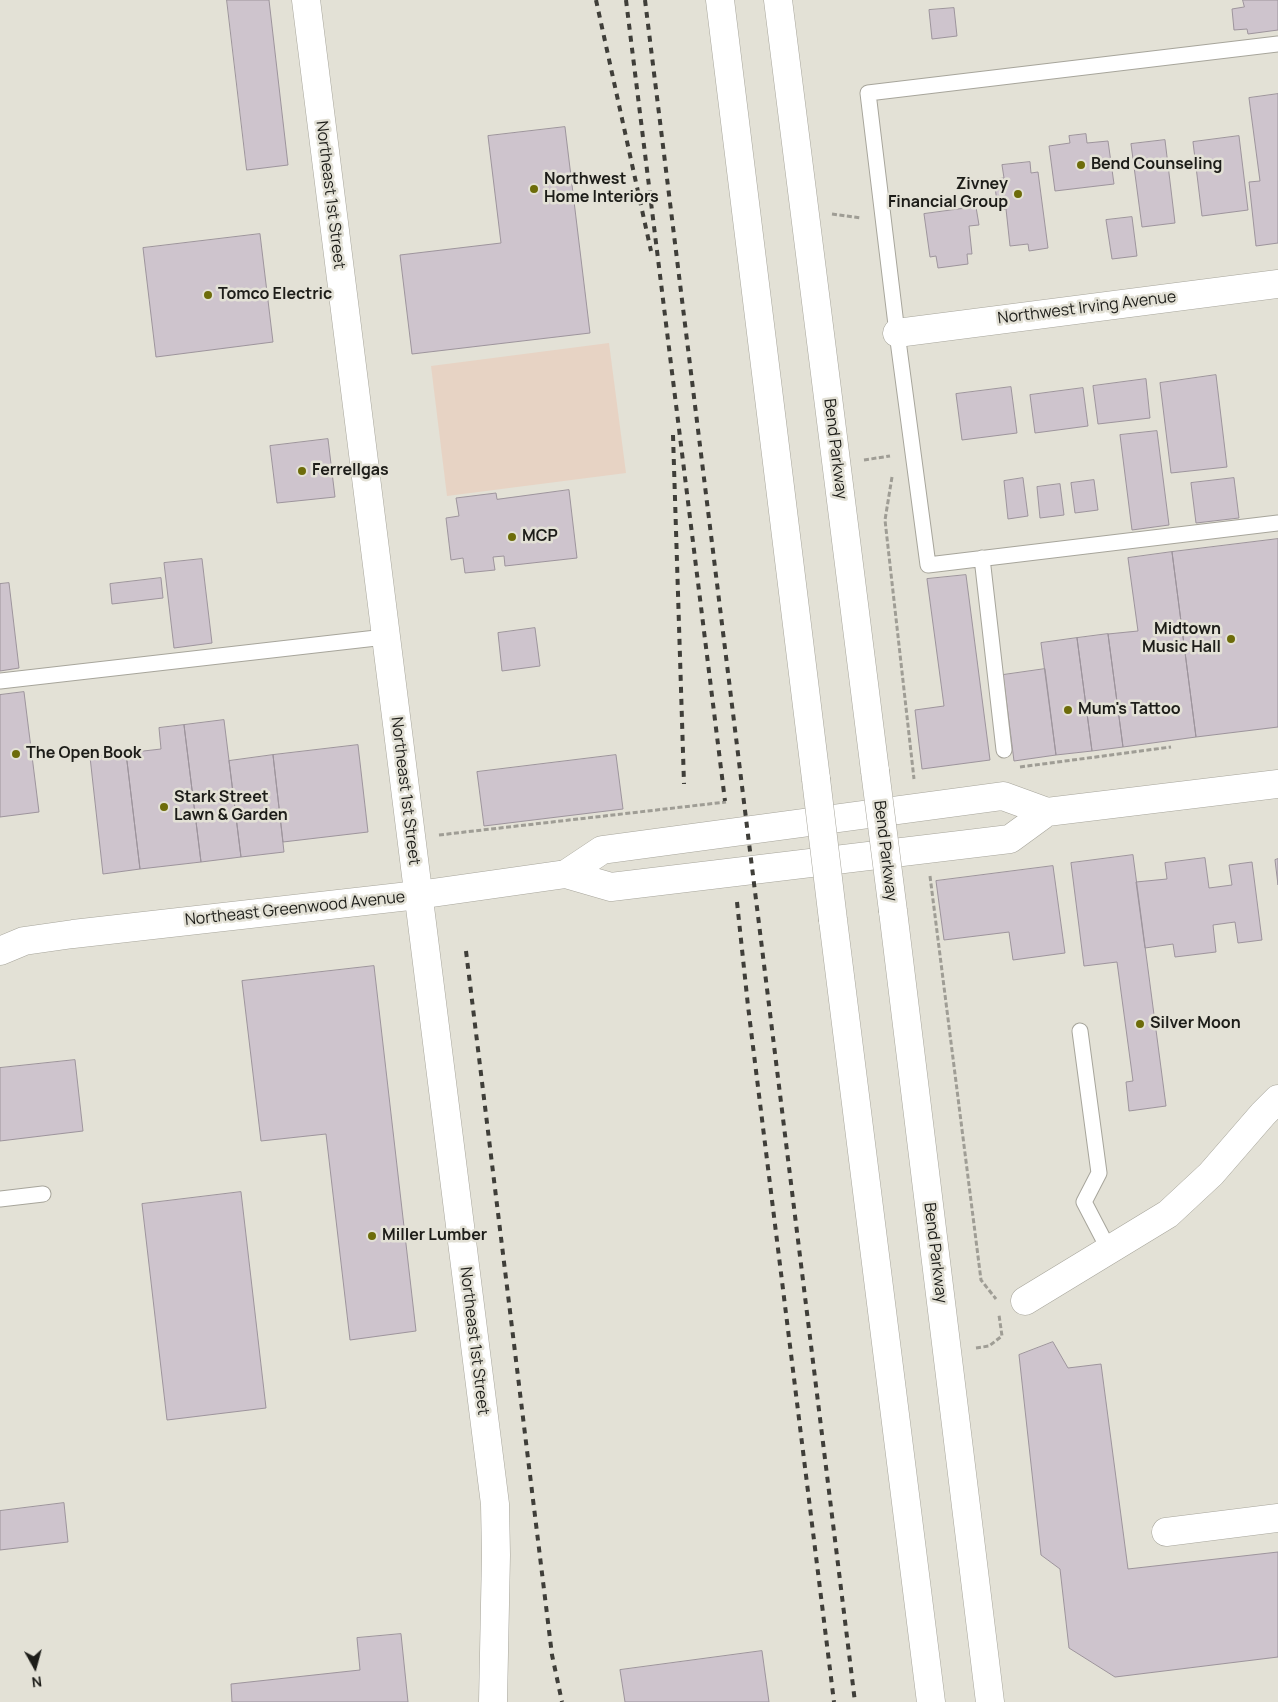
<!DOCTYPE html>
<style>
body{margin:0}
#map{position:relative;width:1278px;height:1702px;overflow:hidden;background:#e3e1d6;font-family:Manrope,sans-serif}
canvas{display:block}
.north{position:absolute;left:10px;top:1642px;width:50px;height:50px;-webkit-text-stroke:4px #e3e1d6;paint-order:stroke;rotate:173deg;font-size:14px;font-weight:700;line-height:20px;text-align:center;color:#1d1d19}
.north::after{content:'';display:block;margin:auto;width:18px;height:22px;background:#1d1d19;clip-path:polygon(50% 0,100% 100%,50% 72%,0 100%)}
</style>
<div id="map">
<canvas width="1278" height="1702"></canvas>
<div class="north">N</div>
</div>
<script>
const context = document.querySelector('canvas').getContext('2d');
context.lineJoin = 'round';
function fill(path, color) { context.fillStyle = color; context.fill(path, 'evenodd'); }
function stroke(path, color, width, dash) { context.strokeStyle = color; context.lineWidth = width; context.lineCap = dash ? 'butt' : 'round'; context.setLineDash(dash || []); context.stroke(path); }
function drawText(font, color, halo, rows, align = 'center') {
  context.font = font + ' Manrope,sans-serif'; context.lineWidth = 5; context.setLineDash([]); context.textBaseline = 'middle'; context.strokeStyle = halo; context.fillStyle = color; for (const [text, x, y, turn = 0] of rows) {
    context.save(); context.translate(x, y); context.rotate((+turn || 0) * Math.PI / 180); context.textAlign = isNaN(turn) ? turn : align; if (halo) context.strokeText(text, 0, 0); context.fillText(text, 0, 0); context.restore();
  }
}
fill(new Path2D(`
 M609 343 626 473 447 496 431 366Z`), '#e7d3c4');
const building = new Path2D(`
 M227 0H269L288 165 247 170Z
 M1243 0H1278V30L1248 34 1247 29 1234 30 1232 9 1244 7Z
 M954 8 957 36 932 39 929 10Z
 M1278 94V243L1256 246 1249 182 1260 181 1249 98Z
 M565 127 590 333 412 354 400 255 501 243 488 136Z
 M1086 134 1087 143 1108 141 1114 184 1055 191 1049 146 1070 143 1069 136Z
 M1239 136 1248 210 1202 216 1193 142Z
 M1165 140 1175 223 1142 227 1131 144Z
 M1030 162 1031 173 1038 172 1048 248 1029 251 1028 244 1010 246 1006 209 998 210 994 179 1004 178 1002 165Z
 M976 207 979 225 969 226 972 254H967L968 264 938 268 936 256 930 257 924 214Z
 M1132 217 1137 256 1112 259 1106 220Z
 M260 234 273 342 156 357 143 248Z
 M1216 375 1227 467 1171 473 1160 383Z
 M1146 379 1150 418 1098 424 1093 386Z
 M1011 387 1017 433 962 440 956 394Z
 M1083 388 1088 426 1035 433 1030 395Z
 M1157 431 1169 525 1132 530 1120 435Z
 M328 439 335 497 277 503 270 446Z
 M1023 478 1028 516 1008 519 1004 481Z
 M1234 478 1239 518 1196 523 1191 483Z
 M1094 480 1098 510 1075 513 1071 483Z
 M1060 484 1064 515 1040 518 1037 487Z
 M569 490 577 558 505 566 504 556 493 557 495 570 465 573 463 558 451 560 446 518 459 516 456 498 496 493 497 499Z
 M1278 539V727L1196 737 1172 552Z
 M1172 552 1196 737 1123 747 1108 634 1138 631 1128 558Z
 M202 559 212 643 174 648 164 563Z
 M966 575 990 760 922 769 915 710 944 706 927 579Z
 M161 578 163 598 112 604 110 584Z
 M9 583 19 668 0 671V584Z
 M535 628 540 666 502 671 498 633Z
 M1108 634 1123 747 1092 751 1077 638Z
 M1077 638 1092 751 1056 755 1041 643Z
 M1045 669 1056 755 1014 761 1003 675Z
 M24 692 39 812 0 817V695Z
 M224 720 241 857 201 862 184 725Z
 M184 725 201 862 140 869 126 753 161 749 159 728Z
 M358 745 368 832 283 842 273 755Z
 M126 753 140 869 103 874 90 757Z
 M273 755 284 852 241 857 229 761Z
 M616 755 623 809 484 826 477 772Z
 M1133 855 1166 1106 1129 1111 1126 1082 1133 1081 1117 962 1084 966 1071 863Z
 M1205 858 1209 888 1232 885 1229 865 1252 862 1262 940 1238 943 1235 922 1213 925 1216 952 1175 957 1173 944 1145 948 1136 882 1167 879 1165 863Z
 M1278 859V885L1275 860Z
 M1053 866 1065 953 1013 960 1009 932 944 940 936 881Z
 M374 966 416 1331 350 1340 326 1134 261 1141 242 981Z
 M75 1060 83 1131 0 1141V1068Z
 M241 1192 266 1408 167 1420 142 1204Z
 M1053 1342 1068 1368 1101 1364 1128 1569 1278 1552V1657L1115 1677 1069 1648 1060 1569 1041 1555 1019 1355Z
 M64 1503 68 1542 0 1550V1511Z
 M401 1634 408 1702H232L231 1684 360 1670 357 1638Z
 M762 1651 769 1702H625L620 1670Z`);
fill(building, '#cec4cd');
stroke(building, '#9d949c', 1);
const service = new Path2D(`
 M1278 44 868 93 897 333 928 565 1278 523
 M982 558 1004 750
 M0 681 385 637
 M1080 1031 1099 1173 1084 1202 1109 1250
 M0 1199 43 1194`);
const minor = new Path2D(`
 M306 0 495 1504 496 1555 493 1702
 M897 333 1278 284
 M1025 1301 1168 1214 1211 1174 1263 1114 1278 1099
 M1166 1532 1278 1518`);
const secondary = new Path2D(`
 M566 874 602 850 1003 796 1047 812 1278 784
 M0 951 24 941 73 934 418 895 566 874 611 887 1010 839 1047 812`);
const trunk = new Path2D(`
 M720 0 816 779
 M778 0 875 771
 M893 911 990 1702
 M833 920 931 1702`);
stroke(service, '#a7a59b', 17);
stroke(minor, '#a7a59b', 29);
stroke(secondary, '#a7a59b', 29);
stroke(trunk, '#a7a59b', 29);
stroke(new Path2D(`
 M832 214 861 218
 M864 460 890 456
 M892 477 885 520 914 779
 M1020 767 1171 747
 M439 835 726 802
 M930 876 981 1280 996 1299
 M976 1348 989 1346 1002 1336 999 1315`), '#9f9d95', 3, [5, 2.5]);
stroke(service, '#fff', 15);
stroke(minor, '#fff', 28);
stroke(secondary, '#fff', 28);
stroke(trunk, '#fff', 28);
stroke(new Path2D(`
 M596 0 651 251
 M626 0 725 801
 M645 0 855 1702
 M673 435 684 784
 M737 902 748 1006 834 1702
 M466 951 552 1655 562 1702`), '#3f3e39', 4, [6, 6]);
const trunkBridge = new Path2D(`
 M875 771 893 911
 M816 779 833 920`);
stroke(trunkBridge, '#a7a59b', 29, []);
stroke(trunkBridge, '#fff', 28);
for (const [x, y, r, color] of [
 [1081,165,5,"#6d6c0a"],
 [534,189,5,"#6d6c0a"],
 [1018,194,5,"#6d6c0a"],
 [208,295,5,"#6d6c0a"],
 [302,471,5,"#6d6c0a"],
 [512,537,5,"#6d6c0a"],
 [1231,639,5,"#6d6c0a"],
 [1068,710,5,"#6d6c0a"],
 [16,754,5,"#6d6c0a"],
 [164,807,5,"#6d6c0a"],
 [1140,1024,5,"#6d6c0a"],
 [372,1236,5,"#6d6c0a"]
]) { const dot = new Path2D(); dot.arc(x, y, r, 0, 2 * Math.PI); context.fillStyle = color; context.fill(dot); stroke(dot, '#e3e1d6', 2); }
drawText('bold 16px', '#1d1d19', '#e3e1d6', [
 ["Bend Counseling",1091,165],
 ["Northwest",544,180],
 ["Home Interiors",544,198],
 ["Zivney",1008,185,"right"],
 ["Financial Group",1008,203,"right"],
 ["Tomco Electric",218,295],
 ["Ferrellgas",312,471],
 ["MCP",522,537],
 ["Midtown",1221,630,"right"],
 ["Music Hall",1221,648,"right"],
 ["Mum's Tattoo",1078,710],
 ["The Open Book",26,754],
 ["Stark Street",174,798],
 ["Lawn & Garden",174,816],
 ["Silver Moon",1150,1024],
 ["Miller Lumber",382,1236]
], 'left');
drawText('16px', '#1d1d19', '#e3e1d6', [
 ["Northeast 1st Street",330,195,83],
 ["Northwest Irving Avenue",1087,308,-7],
 ["Bend Parkway",835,449,83],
 ["Northeast 1st Street",405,791,83],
 ["Bend Parkway",885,851,83],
 ["Northeast Greenwood Avenue",295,909,-6],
 ["Bend Parkway",935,1253,83],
 ["Northeast 1st Street",474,1341,83]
]);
</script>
